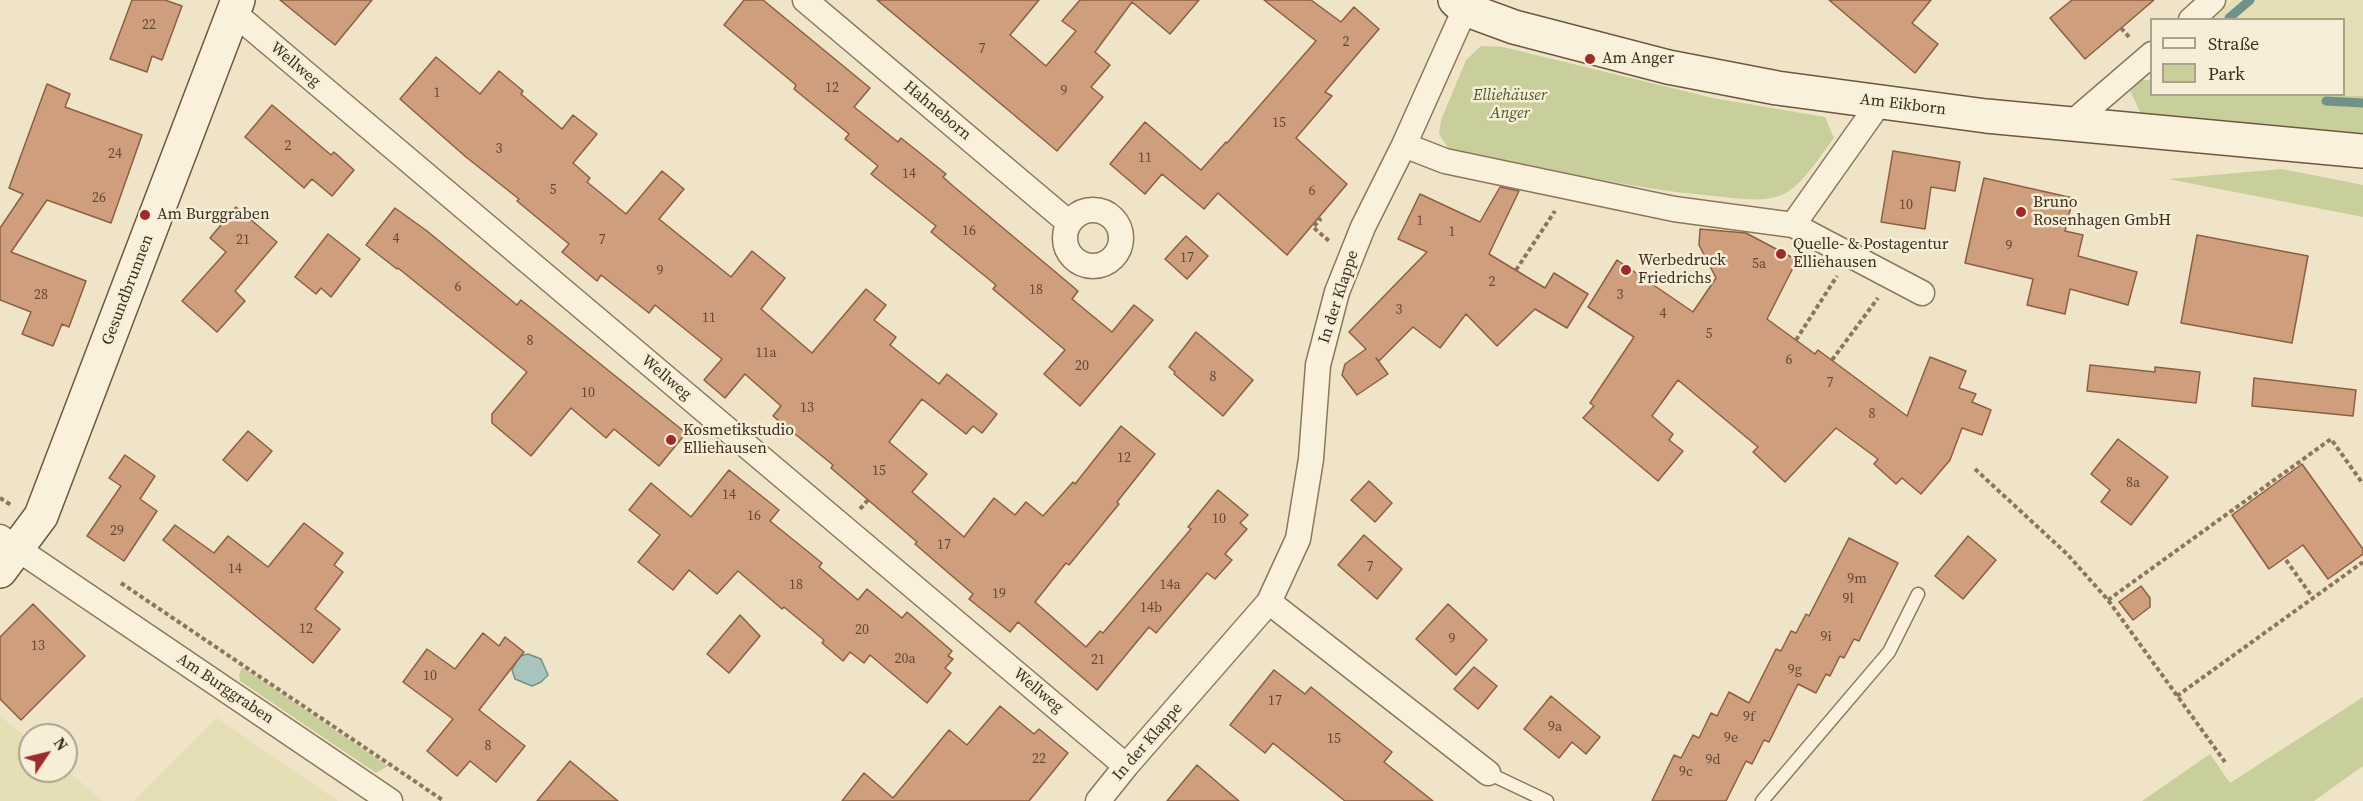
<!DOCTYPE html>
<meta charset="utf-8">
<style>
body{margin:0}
#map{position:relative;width:2363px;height:801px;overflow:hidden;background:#f0e4c8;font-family:"Source Serif 4",serif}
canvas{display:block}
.legend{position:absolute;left:2150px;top:18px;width:195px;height:78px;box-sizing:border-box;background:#f7eed8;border:2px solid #ada18e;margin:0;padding:8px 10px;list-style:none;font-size:18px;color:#3d2e20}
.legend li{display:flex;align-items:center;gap:12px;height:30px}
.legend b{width:30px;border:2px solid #ada18e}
.north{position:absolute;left:18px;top:723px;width:60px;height:60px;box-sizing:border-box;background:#f7eed8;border:2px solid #ada18e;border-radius:50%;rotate:55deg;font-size:16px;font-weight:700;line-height:24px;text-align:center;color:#3d2e20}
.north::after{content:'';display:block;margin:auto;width:21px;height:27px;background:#9e2a2b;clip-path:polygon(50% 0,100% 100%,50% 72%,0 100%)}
</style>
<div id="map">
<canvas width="2363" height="801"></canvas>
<ul class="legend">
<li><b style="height:8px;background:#faf1dc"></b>Straße</li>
<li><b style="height:16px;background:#c9cf9b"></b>Park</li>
</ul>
<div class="north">N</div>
</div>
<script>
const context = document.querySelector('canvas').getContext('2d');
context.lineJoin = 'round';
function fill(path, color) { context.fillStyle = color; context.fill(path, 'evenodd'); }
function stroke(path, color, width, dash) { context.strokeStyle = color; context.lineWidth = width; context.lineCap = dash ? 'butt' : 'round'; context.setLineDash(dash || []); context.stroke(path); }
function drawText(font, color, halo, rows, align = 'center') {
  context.font = font + ' "Source Serif 4",serif'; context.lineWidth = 5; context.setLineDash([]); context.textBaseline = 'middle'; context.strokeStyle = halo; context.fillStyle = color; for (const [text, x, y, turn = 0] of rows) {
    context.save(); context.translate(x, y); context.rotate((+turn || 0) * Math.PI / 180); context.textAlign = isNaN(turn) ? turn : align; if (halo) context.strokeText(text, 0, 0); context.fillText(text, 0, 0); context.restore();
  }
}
fill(new Path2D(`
 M2233 0H2363V96L2333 95 2344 94V20H2211Z
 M0 716 30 740V771L66 770 103 801H0Z
 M217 718 338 801H134Z`), '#e6deb5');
fill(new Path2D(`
 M1481 46 1503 47 1713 98 1825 117 1834 138C1821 155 1802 186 1782 195 1761 203 1736 198 1714 196 1624 188 1536 166 1448 148L1439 134 1441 120 1466 60Z
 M2142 80H2151L2152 94 2363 96V136L2141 114 2130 91Z
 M2282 169 2363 185V217L2168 179Z
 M242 667 388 766 376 773 240 681 239 675Z
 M2363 697V766L2314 801H2142L2210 754 2230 783Z`), '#c9cf9b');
const water = new Path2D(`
 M528 654 541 659 548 675 541 682 532 686 515 679 512 670 520 656Z`);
fill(water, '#a9c4bc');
stroke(water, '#6f938a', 1.5);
stroke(new Path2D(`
 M2229 18 2250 0
 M2326 101 2363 103`), '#6f938a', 9);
const building = new Path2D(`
 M132 0H165L182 6 162 60 152 56 147 72 110 59Z
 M280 0H372L335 45Z
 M744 0H763L870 88 854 107 898 142 901 138 946 174 943 177 953 186 1078 291 1072 299 1112 332 1134 305 1153 320 1080 406 1044 374 1065 350 993 289 996 285 931 232 936 226 871 174 878 166 845 139 849 134 794 89 796 85 724 25Z
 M877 0H1039L1010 35 1046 66 1076 31 1062 21 1080 0H1199L1170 34 1132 2 1095 52 1110 65 1091 87 1103 97 1057 151Z
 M1264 0H1311L1341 22 1354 7 1379 29 1325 92 1332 96 1296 138 1347 184 1287 255 1218 193 1204 209 1162 174 1145 194 1110 164 1145 122 1201 170 1226 142 1227 143 1316 41Z
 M1829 0H1931L1912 23 1938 44 1915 73Z
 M2072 0H2154L2085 59 2050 18Z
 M436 57 480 94 499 71 523 91 521 94 562 129 573 115 597 134 573 163 590 178 587 182 626 214 662 171 684 189 659 219 731 277 752 251 785 278 761 309 812 353 866 289 886 305 874 320 896 337 890 345 939 384 947 374 997 414 982 433 973 426 966 434 922 399 889 442 927 474 912 492 964 537 994 498 1015 515 1026 502 1043 516 1073 482 1075 484 1121 426 1155 454 1117 502 1119 504 1069 565 1066 563 1035 602 1086 647 1100 631 1103 633 1191 529 1188 527 1218 490 1248 515 1240 523 1247 529 1225 554 1232 560 1215 579 1207 573 1156 633 1149 627 1097 690 1018 622 1010 632 969 599 973 594 915 544 917 542 831 468 833 465 773 416 781 406 745 374 725 398 704 380 722 359 655 305 649 313 601 275 597 281 562 252 569 244 517 201 519 199 466 157 400 99Z
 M47 84 70 94 65 107 142 135 111 223 47 200 11 252 86 281 69 327 62 324 53 346 22 334 31 312 0 300V228L23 194 9 188Z
 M272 105 331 155 334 152 354 170 332 196 312 179 304 188 245 137Z
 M1893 151 1960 162 1955 191 1931 187 1925 229 1881 222Z
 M1984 178 2073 198 2065 231 2083 235 2078 256 2137 272 2128 305 2070 289 2065 314 2027 305 2033 279 1965 263Z
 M1500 187 1519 191 1489 254 1545 288 1554 273 1588 294 1567 328 1535 309 1497 346 1466 314 1440 348 1413 327 1379 361 1376 358 1388 374 1357 395 1342 375 1345 364 1366 349 1349 332 1427 252 1398 239 1420 194 1480 222Z
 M236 207 277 242 235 291 245 301 217 332 182 301 226 252 210 238Z
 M395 208 427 231 517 305 521 300 686 433 659 466 614 429 606 438 571 408 531 456 492 423V414L527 372 398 268 397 269 366 245Z
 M1700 229 1746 233 1797 260 1767 319 1815 354 1818 350 1907 416 1930 357 1966 371 1959 388 1976 394 1972 402 1991 410 1982 435 1962 428 1950 460 1921 494 1902 478 1896 484 1874 464 1878 459 1836 428 1785 482 1753 452 1758 447 1678 380 1652 416 1673 434 1669 440 1683 451 1658 481 1583 418 1594 406 1590 403 1634 337 1588 307 1617 260 1693 312 1716 278 1699 245Z
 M328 234 360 259 331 297 321 288 316 294 295 277Z
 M2197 235 2308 256 2292 343 2181 323Z
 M1186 236 1208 256 1187 279 1165 259Z
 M1196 332 1253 380 1223 416 1174 374 1175 372 1169 367Z
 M2090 365 2155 372V367L2200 372 2196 403 2087 391Z
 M2254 378 2356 390 2353 416 2252 406Z
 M248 431 272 451 247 481 223 460Z
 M2118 439 2168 477 2131 525 2101 502 2110 490 2091 474Z
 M125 455 155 476 140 499 157 511 124 561 87 536 121 486 109 478Z
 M2302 464 2363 549V554L2328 579 2303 545 2269 569 2232 515Z
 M729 470 779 510 770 521 822 563 819 567 858 600 867 589 902 618 907 612 952 651 948 656 953 659 945 668 951 673 927 703 870 655 864 663 850 652 843 661 822 643 824 640 784 607 782 609 738 571 717 594 689 570 673 590 638 562 660 535 629 510 651 483 691 517Z
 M1369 481 1392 503 1375 522 1351 500Z
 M304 523 343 553 334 565 343 572 315 609 340 629 313 663 163 540 175 525 214 553 228 536 268 567Z
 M1364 535 1402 569 1377 599 1338 565Z
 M1968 536 1996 560 1963 599 1935 576Z
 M1849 538 1898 563 1859 641 1854 639 1844 658 1840 656 1830 676 1826 674 1816 693 1798 684 1769 742 1764 740 1752 764 1746 761 1726 801H1652L1674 755 1681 758 1693 735 1699 738 1711 713 1717 716 1729 692 1749 703 1776 649 1781 651 1791 631 1796 633 1806 614 1809 616Z
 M2141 586 2150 598V607L2133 620 2119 602Z
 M33 604 85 656 21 720 0 699V637Z
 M1448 604 1487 640 1456 675 1416 639Z
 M740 615 760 636 729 673 707 654Z
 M483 633 499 646 505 637 524 652 479 710 525 746 496 782 470 761 457 776 427 751 453 719 403 682 427 649 455 669Z
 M1474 667 1497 686 1478 709 1454 689Z
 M1274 670 1305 694 1311 687 1392 752 1384 762 1433 801H1345L1273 743 1265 753 1230 725Z
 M1551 696 1600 737 1586 754 1572 742 1559 758 1524 729Z
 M1000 706 1034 734 1039 729 1068 753 1029 801H842L864 773 893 798 949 730 967 745Z
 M570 761 618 801H537Z
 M1197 765 1239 801H1167Z`);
fill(building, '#cf9f7d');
stroke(building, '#8d5f41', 1.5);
const lane = new Path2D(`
 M1488 773 1547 801
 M1762 801 1889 652 1918 594`);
const street = new Path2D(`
 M805 0 1068 222
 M234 13 1126 766
 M2191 20 2213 0
 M2073 122 2152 54
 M1404 145 1445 161 1674 209 1793 225 1880 102
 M1065 238a28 28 0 1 1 56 0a28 28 0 1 1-56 0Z
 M1793 225 1922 293
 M0 537 390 801
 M1269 602 1488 773
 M1098 801 1126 766 1269 602 1298 539 1311 459 1318 365 1337 292 1363 227 1404 145 1465 9`);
const secondary = new Path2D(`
 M1455 0 1465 9 1514 27 1668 67 1777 88 1986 116 2363 151
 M0 571 41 516 238 0`);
stroke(lane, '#8d765c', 15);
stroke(street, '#8d765c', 27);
stroke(secondary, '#6f573f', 36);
stroke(new Path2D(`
 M2121 28 2131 39
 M1318 217 1320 220 1313 227 1329 241
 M1516 270 1555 211
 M1796 340 1837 276
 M1832 360 1878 298
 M1975 469 2067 554 2108 600 2225 762
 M0 498 11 505
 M860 509 868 500
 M2286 560 2313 598
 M121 583 444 801
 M2108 600 2331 439 2363 484
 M2177 696 2363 562`), '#8d765c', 4, [4.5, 3]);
stroke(lane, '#faf1dc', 12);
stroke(street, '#faf1dc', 24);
stroke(secondary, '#faf1dc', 33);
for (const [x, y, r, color] of [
 [1590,59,6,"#9e2a2b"],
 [2021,212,6,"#9e2a2b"],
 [145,215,6,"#9e2a2b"],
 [1781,254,6,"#9e2a2b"],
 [1626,270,6,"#9e2a2b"],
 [671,440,6,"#9e2a2b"]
]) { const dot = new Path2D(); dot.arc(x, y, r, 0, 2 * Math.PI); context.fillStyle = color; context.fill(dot); stroke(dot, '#f7eed8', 2); }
drawText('14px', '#624a37', null, [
 ["22",149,25],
 ["2",1346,42],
 ["7",982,49],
 ["12",832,88],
 ["9",1064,91],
 ["1",437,93],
 ["15",1279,123],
 ["2",288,146],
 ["3",499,149],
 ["24",115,154],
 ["11",1145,158],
 ["14",909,174],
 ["5",553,190],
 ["6",1312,191],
 ["26",99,198],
 ["10",1906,205],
 ["1",1420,221],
 ["16",969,231],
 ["1",1452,232],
 ["4",396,239],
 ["21",243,240],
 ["7",602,240],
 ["9",2009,246],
 ["17",1187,258],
 ["5a",1759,264],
 ["9",660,271],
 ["2",1492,282],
 ["6",458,287],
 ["18",1036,290],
 ["28",41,295],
 ["3",1620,295],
 ["3",1399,310],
 ["4",1663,314],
 ["11",709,318],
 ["5",1709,334],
 ["8",530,341],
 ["11a",766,353],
 ["6",1789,360],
 ["20",1082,366],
 ["8",1213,377],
 ["7",1830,383],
 ["10",588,393],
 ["13",807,408],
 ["8",1872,414],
 ["12",1124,458],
 ["15",879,471],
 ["8a",2133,483],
 ["14",729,495],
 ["16",754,516],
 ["10",1219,519],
 ["29",117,531],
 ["17",944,545],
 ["7",1370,567],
 ["14",235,569],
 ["9m",1857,579],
 ["18",796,585],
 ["14a",1170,585],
 ["19",999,594],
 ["9l",1848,599],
 ["14b",1151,608],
 ["12",306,629],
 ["20",862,630],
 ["9i",1826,637],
 ["9",1452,639],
 ["13",38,646],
 ["20a",905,659],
 ["21",1098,660],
 ["9g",1795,670],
 ["10",430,676],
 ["17",1275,701],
 ["9f",1749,717],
 ["9a",1555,727],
 ["9e",1731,738],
 ["15",1334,739],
 ["8",488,746],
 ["22",1039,759],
 ["9d",1713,760],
 ["9c",1686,772]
]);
drawText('16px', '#3d2e20', '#f7eed8', [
 ["Am Anger",1602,59],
 ["Bruno",2033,203],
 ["Rosenhagen GmbH",2033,221],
 ["Am Burggraben",157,215],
 ["Quelle- & Postagentur",1793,245],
 ["Elliehausen",1793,263],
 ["Werbedruck",1638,261],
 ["Friedrichs",1638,279],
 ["Kosmetikstudio",683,431],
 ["Elliehausen",683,449]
], 'left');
drawText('16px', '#3d2e20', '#f7eed8', [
 ["Wellweg",295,65,40],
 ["Am Eikborn",1903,105,7],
 ["Hahneborn",937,111,40],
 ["Gesundbrunnen",128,290,-69],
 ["In der Klappe",1339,297,-72],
 ["Wellweg",666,378,40],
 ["Am Burggraben",225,689,34],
 ["Wellweg",1038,691,40],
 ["In der Klappe",1148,742,-49]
]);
drawText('italic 16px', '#4d5a26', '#f7eed8', [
 ["Elliehäuser",1510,96],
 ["Anger",1510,114]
]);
</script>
